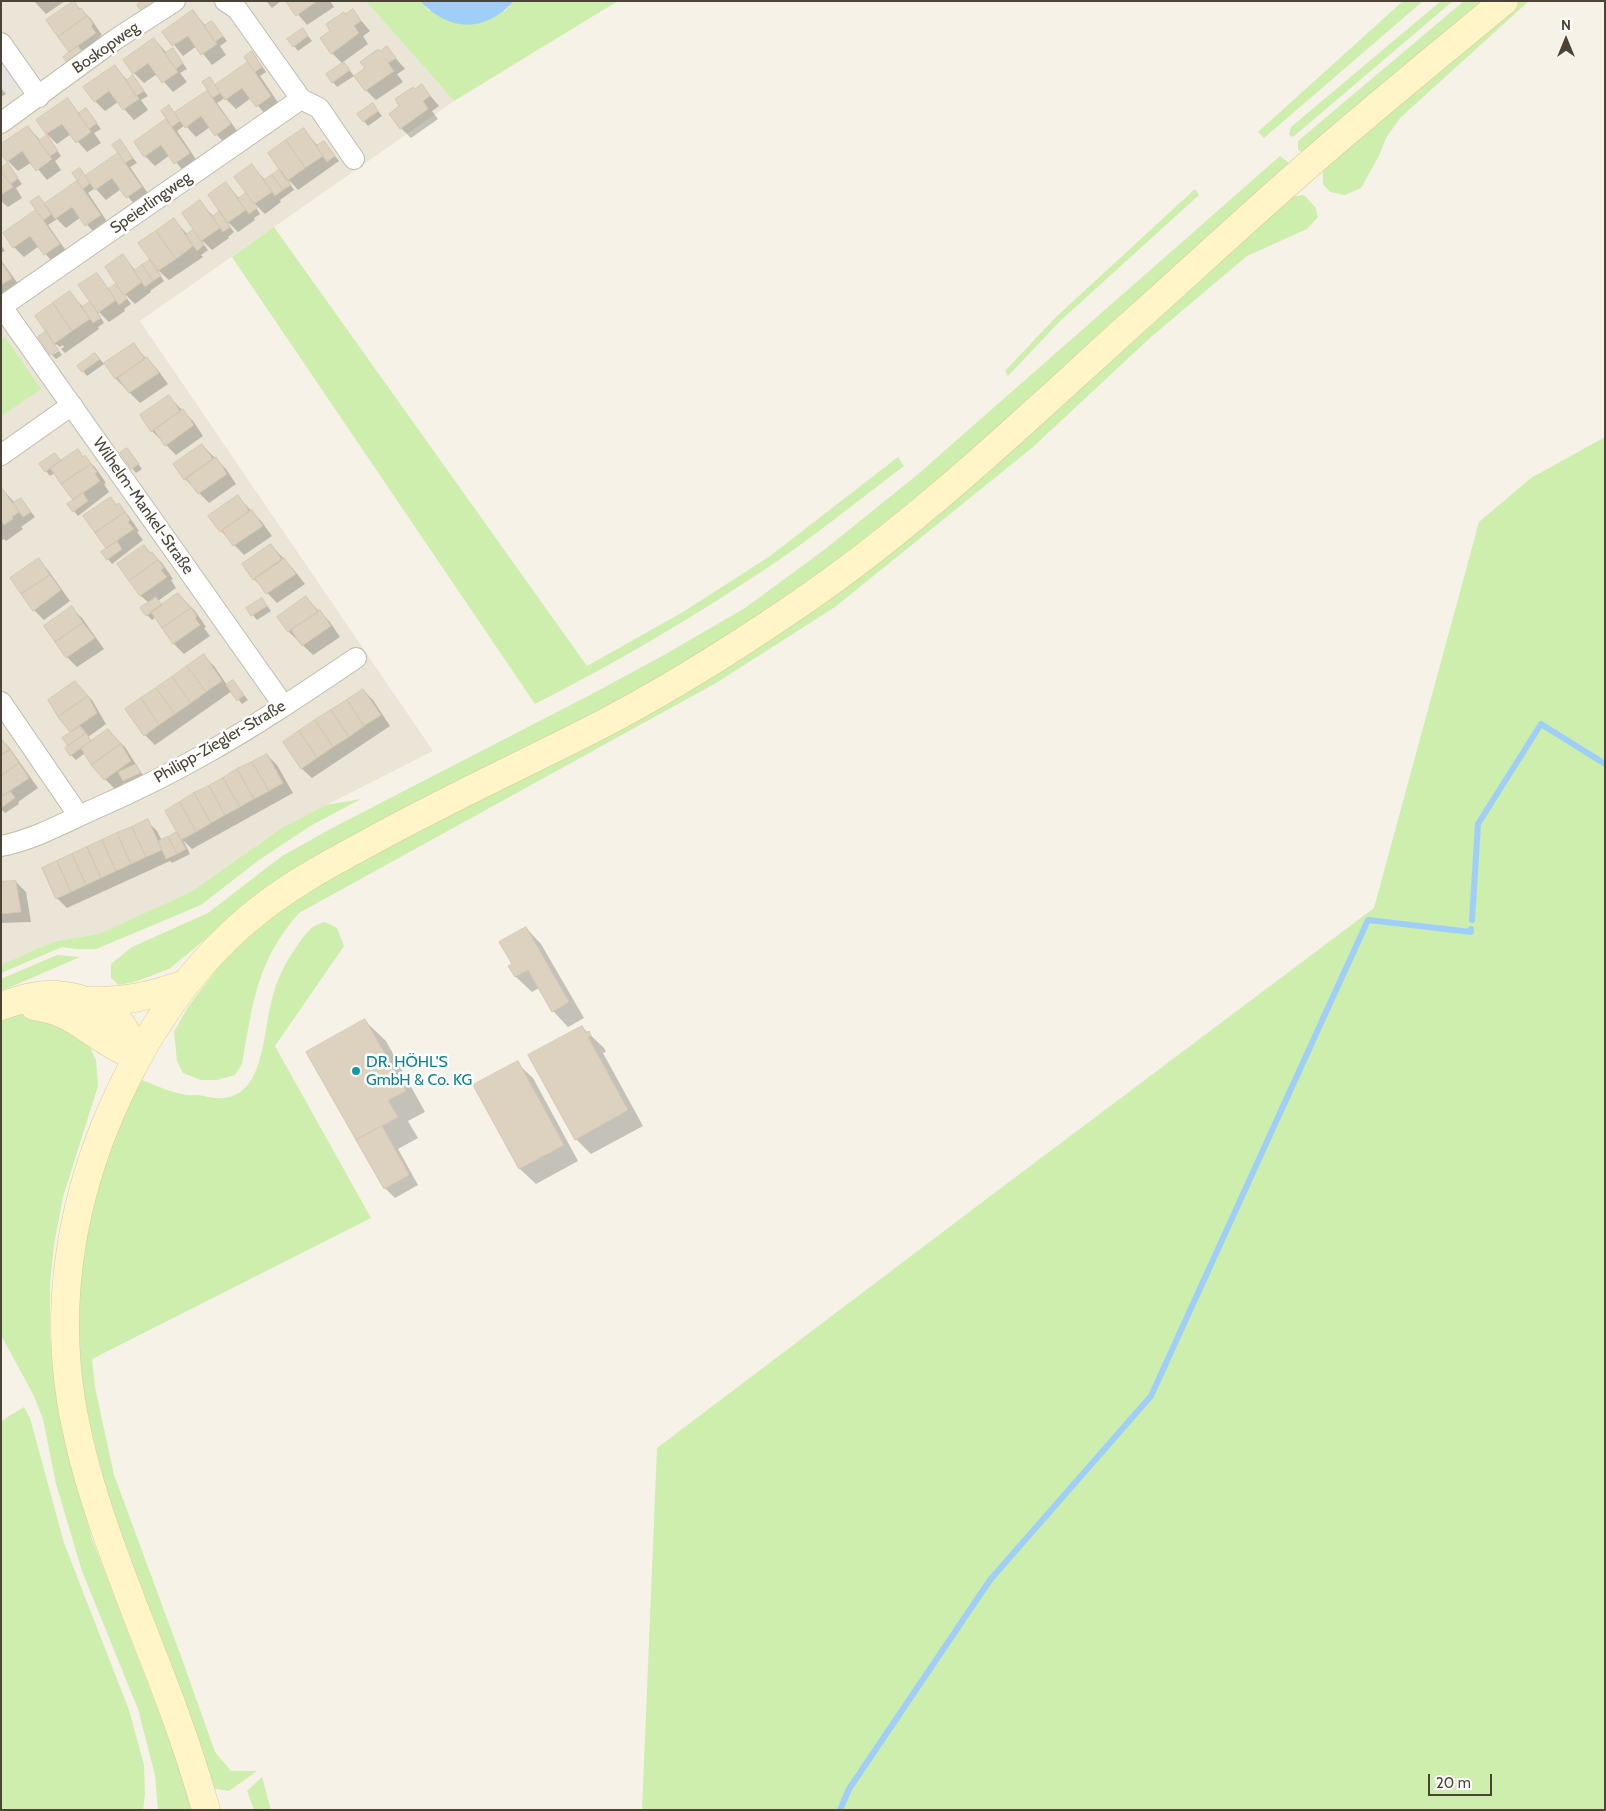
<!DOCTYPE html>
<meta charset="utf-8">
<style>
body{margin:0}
#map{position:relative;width:1606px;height:1811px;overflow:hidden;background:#f6f2e8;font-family:Cabin,sans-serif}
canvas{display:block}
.frame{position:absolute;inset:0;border:2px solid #4a4336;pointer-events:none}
.north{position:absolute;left:1541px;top:15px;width:50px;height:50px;-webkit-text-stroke:4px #fff;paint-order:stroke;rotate:0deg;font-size:14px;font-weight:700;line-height:20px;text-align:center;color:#4a4336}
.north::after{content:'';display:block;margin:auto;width:18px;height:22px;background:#4a4336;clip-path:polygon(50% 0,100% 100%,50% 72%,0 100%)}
.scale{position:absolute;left:1428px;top:1774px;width:64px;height:22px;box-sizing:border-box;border:2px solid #4a4336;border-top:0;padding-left:6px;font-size:15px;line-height:18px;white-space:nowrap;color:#4a4336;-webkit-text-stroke:4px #fff;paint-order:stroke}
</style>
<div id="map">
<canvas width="1606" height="1811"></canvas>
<div class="frame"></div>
<div class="north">N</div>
<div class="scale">20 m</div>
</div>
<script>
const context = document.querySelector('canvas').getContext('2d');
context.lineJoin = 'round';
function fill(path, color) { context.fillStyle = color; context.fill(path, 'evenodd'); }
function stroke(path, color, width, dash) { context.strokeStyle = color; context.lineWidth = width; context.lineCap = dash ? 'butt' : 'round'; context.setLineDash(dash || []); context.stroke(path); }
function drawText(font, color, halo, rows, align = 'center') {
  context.font = font + ' Cabin,sans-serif'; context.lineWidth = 5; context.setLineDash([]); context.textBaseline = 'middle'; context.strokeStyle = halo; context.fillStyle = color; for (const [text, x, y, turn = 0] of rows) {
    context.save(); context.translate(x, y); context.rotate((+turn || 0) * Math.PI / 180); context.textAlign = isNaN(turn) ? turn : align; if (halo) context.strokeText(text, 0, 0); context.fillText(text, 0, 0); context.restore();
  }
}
fill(new Path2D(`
 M1 1H366L454 101 140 321 433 751 283 827 191 892 98 934 52 942 1 965Z`), '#eae5d6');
fill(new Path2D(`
 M366 1H420L429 11H505L514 1H618L454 101Z
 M1403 1H1423L1264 138 1258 132Z
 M1441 1H1453L1293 137 1289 135 1291 127Z
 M1464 1H1489L1309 155 1298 150V141Z
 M1516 1H1529L1400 118 1386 138 1379 156 1361 188 1345 195 1330 192 1323 184V169Z
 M1280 156 1288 162 1290 170 929 488 835 564 741 630 640 690 237 913 169 969 137 981 119 985 111 978V964L132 947 208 913 282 856 336 826 590 695 664 655 745 608 824 550 917 475Z
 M1195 189 1199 195 1059 322 1008 376 1005 371 1056 317Z
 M1304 195 1315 207 1318 217 1307 229 1247 256 1151 337 1033 447 835 607 716 683 299 913C256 962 253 1003 242 1064L235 1075 216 1080H201L183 1073 177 1061 174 1032 188 1007 220 965 249 934 337 867 739 654 1289 197Z
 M274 227 587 666 683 612 770 556 898 457 904 466C860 499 816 535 770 566 695 616 616 663 535 704L232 257Z
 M5 337 41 389 1 416V339Z
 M1605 437V1810H642L657 1448 1001 1188 1374 908 1479 522 1531 478Z
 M361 799 312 825 259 860 201 905 96 949H77L62 947 1 973V965L52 942 98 934 191 892 283 827 326 805Z
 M325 922 337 928 344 946 275 1046 371 1218 92 1359 95 1387 114 1475 182 1659 215 1752 231 1771H257L229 1791 211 1788 98 1478 74 1345 83 1230 112 1138 139 1079C153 1084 167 1091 182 1094 186 1096 192 1095 197 1095 205 1096 214 1099 223 1098 264 1095 263 1033 271 1004 275 984 283 966 295 949 304 936 309 926 325 922Z
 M57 955 80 957 1 991V979Z
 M5 1013 44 1015 87 1041 96 1060 98 1086 63 1197 54 1245 50 1283V1336L57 1399 77 1484 92 1539 184 1777 192 1810H158L155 1775 138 1709 82 1571 56 1484 43 1419 33 1394 1 1335V1014Z
 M24 1407 30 1418 64 1543 129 1710 144 1765 145 1795 143 1810H1V1421Z
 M262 1777 271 1810H254L247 1791Z`), '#cdeead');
fill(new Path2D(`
 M11 57 29 82 9 98 1 87V64Z`), '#e7e4e0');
fill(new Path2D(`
 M420 1H514C485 33 449 32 420 1Z`), '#9fcff8');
fill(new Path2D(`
 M34 1H65L46 14Z
 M266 1H281L272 8Z
 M287 1H330L334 7 307 25Z
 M74 3 91 19 102 35 100 36 106 44 86 57 71 53 48 21Z
 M353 11 370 31 363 36 368 44 343 62 354 76 337 87 333 82 343 64 332 53V31L346 15Z
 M193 12 206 26 212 22 227 41 220 46 226 55 212 65 197 46 183 56 164 32Z
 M303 30 312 41 298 51 294 46Z
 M154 39 167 53 173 49 187 69 180 73 187 82 173 92 157 74 144 83 134 73Z
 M387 48 405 69 397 74 403 82 376 100 366 90 356 76 367 69 380 53Z
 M256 58 266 72 260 76 281 107 267 116 251 98 236 109 225 98 217 103 240 135 226 145 210 127 196 137 185 125 177 131 199 164 185 173 170 155 155 166 145 156 135 142 207 92 211 97 212 96 209 79 216 86Z
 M114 66 128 81 133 77 148 96 141 100 148 110 134 120 118 102 105 111 95 101Z
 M422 86 439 106 432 111 438 119 411 138 401 128V106L415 90Z
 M1 88 6 94 1 97Z
 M67 100 80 114 86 110 101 129 94 133 101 143 87 152 71 134 57 144 47 134 38 120Z
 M373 105 382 116 368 126 364 121Z
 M28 127 41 141 51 142 61 156 55 161 61 170 47 180 32 162 18 171 8 161Z
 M304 130 318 146 324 142 339 161 298 190 290 181 289 182 294 190 280 200 281 202 265 214 255 204 254 205 260 214 254 218 255 220 238 232 229 223 228 224 234 232 228 237 229 238 212 250 203 241 202 242 208 250 201 255 203 257 169 280 159 271 158 272 164 281 150 291 151 292 135 304 126 295 125 296 131 304 124 309 125 311 109 322 99 312 98 313 104 323 98 327 99 329 65 353 61 349 64 347 63 345 60 347 56 344 55 345 58 349 51 353 47 332 70 293 84 308H94L96 274 110 290 116 285 120 289 123 256 136 271 154 265 174 220 188 235 193 231 197 235 200 202 214 217 219 213 226 184 240 199 245 195 252 166 266 181 281 170Z
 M120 141 137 163 130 167 151 198 137 207 121 189 106 200 95 188 88 193 110 226 96 235 81 217 66 228 57 219 48 225 69 255 55 265 39 246 24 257 14 247 45 205 79 181V170L86 177 121 158Z
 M8 165 22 184 16 188 22 198 8 207 1 201V168Z
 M1 245 5 251 1 253Z
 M1 260 21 288 7 298 1 292Z
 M133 345 157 369 168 384 140 403 116 379 106 364Z
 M59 351 62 355 56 359 52 355Z
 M100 359 104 364 87 376 79 366Z
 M169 397 193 421 203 436 176 455 152 431Z
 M202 445 226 469 236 484 209 503 185 479Z
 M127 449 142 469 136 473 132 468Z
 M77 451 95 467 106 483 104 484 109 492 78 516 74 511 75 501 55 473 50 476 41 464 61 462Z
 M1 488 15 503 21 499 35 517 21 527 23 529 6 541 4 539 1 541Z
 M238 497 261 521 272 536 244 555 221 531Z
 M111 499 128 515 139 531 137 532 143 540 112 564 108 559V549L85 517Z
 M271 545 294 570 305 584 277 603 254 579Z
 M144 547 162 563 173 579 171 580 176 588 158 601 162 606 185 601 195 611 206 627 204 628 210 636 184 654 174 644 156 617 152 620 147 615 149 603 141 596 119 565Z
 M38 560 48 570 70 601 44 620 34 610Z
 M306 598 330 622 340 637 313 655 289 632 279 617Z
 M262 599 271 611 257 620 248 609Z
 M72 608 82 618 104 649 77 667 67 657 45 626Z
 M204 656 214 666 227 685 233 681 248 700 242 704 232 691 155 745 145 735Z
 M75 683 92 700 106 724 88 737 92 742 108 731 125 747 144 777 128 785 126 782 115 789 105 779 85 753 76 760 71 755 69 746 72 733 58 716Z
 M363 690 373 700 390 726 312 778 301 768Z
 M1 739 9 747 38 788 18 802 19 804 5 813 1 809V798L3 797 1 795Z
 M267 755 277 765 293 793 192 849 183 840 190 854 172 863 170 861 67 908 57 898 147 821 157 831 162 841 176 833Z
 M16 882 26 892 31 922 1 923V883Z
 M526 928 541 944 584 1018 568 1027 553 1011 539 988 532 992 516 977 510 966 514 964Z
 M365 1021 386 1041 425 1112 408 1121 418 1138 398 1149 418 1185 395 1198 385 1188 308 1052Z
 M582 1027 604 1048 606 1052 603 1053 643 1126 591 1154 576 1139Z
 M517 1063 533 1078 578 1161 536 1184 520 1169 475 1086Z`), '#0003');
stroke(new Path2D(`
 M1472 920 1478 824 1541 724 1605 764
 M840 1810 849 1789 990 1580 1151 1396 1368 920 1471 932V929`), '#9fcff8', 6);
const building = new Path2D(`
 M74 1 79 9 81 8 87 16 58 37 46 20Z
 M143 1H158L142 13 137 5Z
 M286 1H317L296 16Z
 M353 9 361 21 354 26 359 33 331 54 320 38 330 31 326 24 344 12 345 14Z
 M193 10 217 44 201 55 188 36 172 46 162 32Z
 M87 16 93 24 91 26 96 33 69 52 58 37Z
 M212 21 223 36 215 42 204 26Z
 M303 28 308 36 293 47 287 39Z
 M154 38 178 72 162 83 148 63 133 74 123 60Z
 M78 46 84 54 68 64 63 57Z
 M387 46 396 58 388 63 394 71 365 91 354 76 365 68 360 62 378 49 380 51Z
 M173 48 183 63 176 69 165 53Z
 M252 51 262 67 255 72 244 57Z
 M248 62 271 96 256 107 242 88 225 100 215 85Z
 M344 62 350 70 332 83 326 74Z
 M115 65 139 99 123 110 109 91 94 102 83 87Z
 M133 75 144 91 136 96 126 81Z
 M210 77 220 93 213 98 202 82Z
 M422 84 430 96 423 101 428 109 400 129 389 114 399 106 395 99 413 87 415 89Z
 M207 91 231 124 215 136 201 116 185 128 174 113Z
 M68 98 91 132 76 143 62 124 46 134 36 120Z
 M373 103 378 111 363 122 357 114Z
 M169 105 180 121 172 127 161 111Z
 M86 108 97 123 89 129 78 114Z
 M166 119 190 153 174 164 161 145 144 157 134 142Z
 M28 126 52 159 36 171 22 151 7 162 1 154V144Z
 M304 128 323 156 305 168 286 140Z
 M47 135 58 151 50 156 39 141Z
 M120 139 133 158 125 163 112 145Z
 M286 140 305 168 287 181 268 153Z
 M324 141 335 156 327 162 316 146Z
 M118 153 142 187 126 198 112 178 95 190 85 176Z
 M8 163 18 178 11 184 1 171V168Z
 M252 164 272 192 254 204 234 177Z
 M80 168 90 183 83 189 72 173Z
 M280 169 291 185 283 190 272 175Z
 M1 171 13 187 1 195Z
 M272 175 283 190 275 196 264 180Z
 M77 181 101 215 85 226 72 207 55 219 44 204Z
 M226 182 246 210 227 223 208 195Z
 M246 193 257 208 249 214 238 199Z
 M39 196 52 214 43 220 30 202Z
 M200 200 220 228 201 241 182 213Z
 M36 210 60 244 44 255 30 236 13 248 3 233Z
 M220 211 230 227 223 232 212 217Z
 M174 218 193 246 176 259 156 231Z
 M193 230 204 245 197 251 186 235Z
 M156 231 176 259 158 271 138 243Z
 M123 254 142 282 124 295 105 267Z
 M150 260 161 276 153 281 142 265Z
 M1 262 12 278 1 285Z
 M142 265 153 281 145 287 134 271Z
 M97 273 116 300 98 313 78 285Z
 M116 284 127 299 119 305 108 289Z
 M70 291 90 319 72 331 53 303Z
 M90 302 101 318 93 323 82 307Z
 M53 303 72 331 54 344 35 316Z
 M46 331 58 350 50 355 38 337Z
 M134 343 145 359 115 379 104 363Z
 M95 353 100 359 82 372 77 366Z
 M147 357 159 373 129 393 118 378Z
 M169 395 180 411 151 432 140 415Z
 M183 409 194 425 165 446 154 430Z
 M202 444 213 459 184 480 173 464Z
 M127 448 139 464 131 469 120 453Z
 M78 449 83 457 85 455 91 464 61 484 50 468Z
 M55 453 61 461 45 472 39 464Z
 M216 457 227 474 198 494 186 478Z
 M91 464 97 472 95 474 100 481 73 500 61 484Z
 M1 487 19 512 12 517 13 519 4 525 1 521Z
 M83 493 88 501 73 512 67 504Z
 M238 495 249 511 220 532 208 516Z
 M111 497 116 505 119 503 125 512 95 533 83 516Z
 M21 498 31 512 23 517 13 503Z
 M252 510 263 526 233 546 222 530Z
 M125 512 130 520 128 522 134 529 106 548 95 533Z
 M117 541 122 549 107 560 101 552Z
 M271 544 282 560 253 580 242 564Z
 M144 545 150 553 152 552 158 560 129 581 117 564Z
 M39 558 50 575 21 594 10 578Z
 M284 558 296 574 266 594 255 578Z
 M158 560 164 568 161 570 167 577 140 596 129 581Z
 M50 575 61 590 33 611 21 594Z
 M178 593 191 608 162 628 151 612Z
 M306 596 318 612 288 632 277 617Z
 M156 597 162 605 146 616 140 608Z
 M262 598 267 606 251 616 246 608Z
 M72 606 83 623 55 642 44 626Z
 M191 608 197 616 195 618 200 625 173 644 162 628Z
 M320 610 331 626 302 646 291 630Z
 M83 623 95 638 66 658 55 642Z
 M204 654 222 681 206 692 187 666Z
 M187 666 206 692 191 703 172 677Z
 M172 677 191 703 175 714 156 688Z
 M233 680 244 695 237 701 226 685Z
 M75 681 88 696 58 717 48 700Z
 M156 688 175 714 159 725 141 698Z
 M363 689 381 715 364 726 347 700Z
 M88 696 97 713 70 732 58 717Z
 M141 698 159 725 144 736 125 709Z
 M347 700 364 726 349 737 331 710Z
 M331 710 349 737 333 747 315 720Z
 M315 720 333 747 317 758 299 731Z
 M80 726 86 733 68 746 62 738Z
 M108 729 121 744 91 765 81 748Z
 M299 731 317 758 301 769 283 742Z
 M86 733 91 741 70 756 65 748Z
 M1 738 10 750 1 755Z
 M121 744 131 761 104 780 91 765Z
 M10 749 19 763 1 776V755Z
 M267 754 283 783 269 791 252 762Z
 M252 762 269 791 254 799 237 769Z
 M19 763 29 778 1 797V776Z
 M136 764 140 773 123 781 118 772Z
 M237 769 254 799 240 807 223 778Z
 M223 778 240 807 225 815 209 786Z
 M209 786 225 815 211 823 194 793Z
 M10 791 15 798 1 808V797Z
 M194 793 211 823 196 832 180 802Z
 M180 802 196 832 181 840 165 811Z
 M148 819 162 850 146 857 132 827Z
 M132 827 146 857 131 864 117 833Z
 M177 832 186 849 177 854 168 837Z
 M117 833 131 864 116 871 102 840Z
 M168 837 177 854 166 859 158 841Z
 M102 840 116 871 101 878 87 847Z
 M87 847 101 878 86 885 72 854Z
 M72 854 86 885 71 892 57 861Z
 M57 861 71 892 56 899 42 868Z
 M16 881 21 912 1 914V882Z
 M526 927 569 1002 552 1012 528 970 515 977 508 966 512 964 499 942Z
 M365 1019 406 1091 388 1100 398 1117 356 1140 306 1052Z
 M582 1026 586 1033 589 1031 591 1036 588 1037 628 1110 575 1140 528 1055Z
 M518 1061 564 1145 519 1169 473 1085Z
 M382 1126 409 1175 384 1189 356 1140Z`);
fill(building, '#dcd2bf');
stroke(building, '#d4c8af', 1);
const street = new Path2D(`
 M225 1 237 9 301 99 319 108 354 159
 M1 43 39 97
 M1 123 116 39 175 1
 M1 307 301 99
 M2 307 284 706
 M1 455 72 405
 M1 702 79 816
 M1 846C32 840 62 824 90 811 129 794 168 775 205 754 257 725 307 691 356 658`);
const secondary = new Path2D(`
 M88 1001C124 1002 151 996 185 984
 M1 1006C11 1003 21 999 31 997 59 990 101 1000 120 1023 128 1032 132 1046 137 1057
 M34 1006C66 1010 79 1024 105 1040 115 1047 126 1052 137 1057
 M206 1810C188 1745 163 1681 138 1618 111 1548 83 1475 71 1400 56 1307 70 1213 105 1126 137 1048 183 974 248 919 283 889 325 866 366 844 436 805 509 771 581 735 657 697 729 652 799 604 918 523 1023 422 1129 326 1186 275 1242 223 1299 173 1366 114 1435 58 1504 1`);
stroke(street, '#c2bbaa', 22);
stroke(secondary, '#dacb93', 29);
stroke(street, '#fff', 20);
stroke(secondary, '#fff5c9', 28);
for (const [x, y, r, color] of [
 [356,1071,5,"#0f9aa8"]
]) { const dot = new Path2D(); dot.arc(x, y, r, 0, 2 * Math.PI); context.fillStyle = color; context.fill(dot); stroke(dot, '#fff', 2); }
drawText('16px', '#4a4336', '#fff', [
 ["Boskopweg",106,48,-35],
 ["Speierlingweg",151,203,-35],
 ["Wilhelm-Mankel-Straße",143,506,55],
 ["Philipp-Ziegler-Straße",220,742,-30]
]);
drawText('16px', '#0d838f', '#fff', [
 ["DR. HÖHL'S",366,1062],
 ["GmbH & Co. KG",366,1080]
], 'left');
</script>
